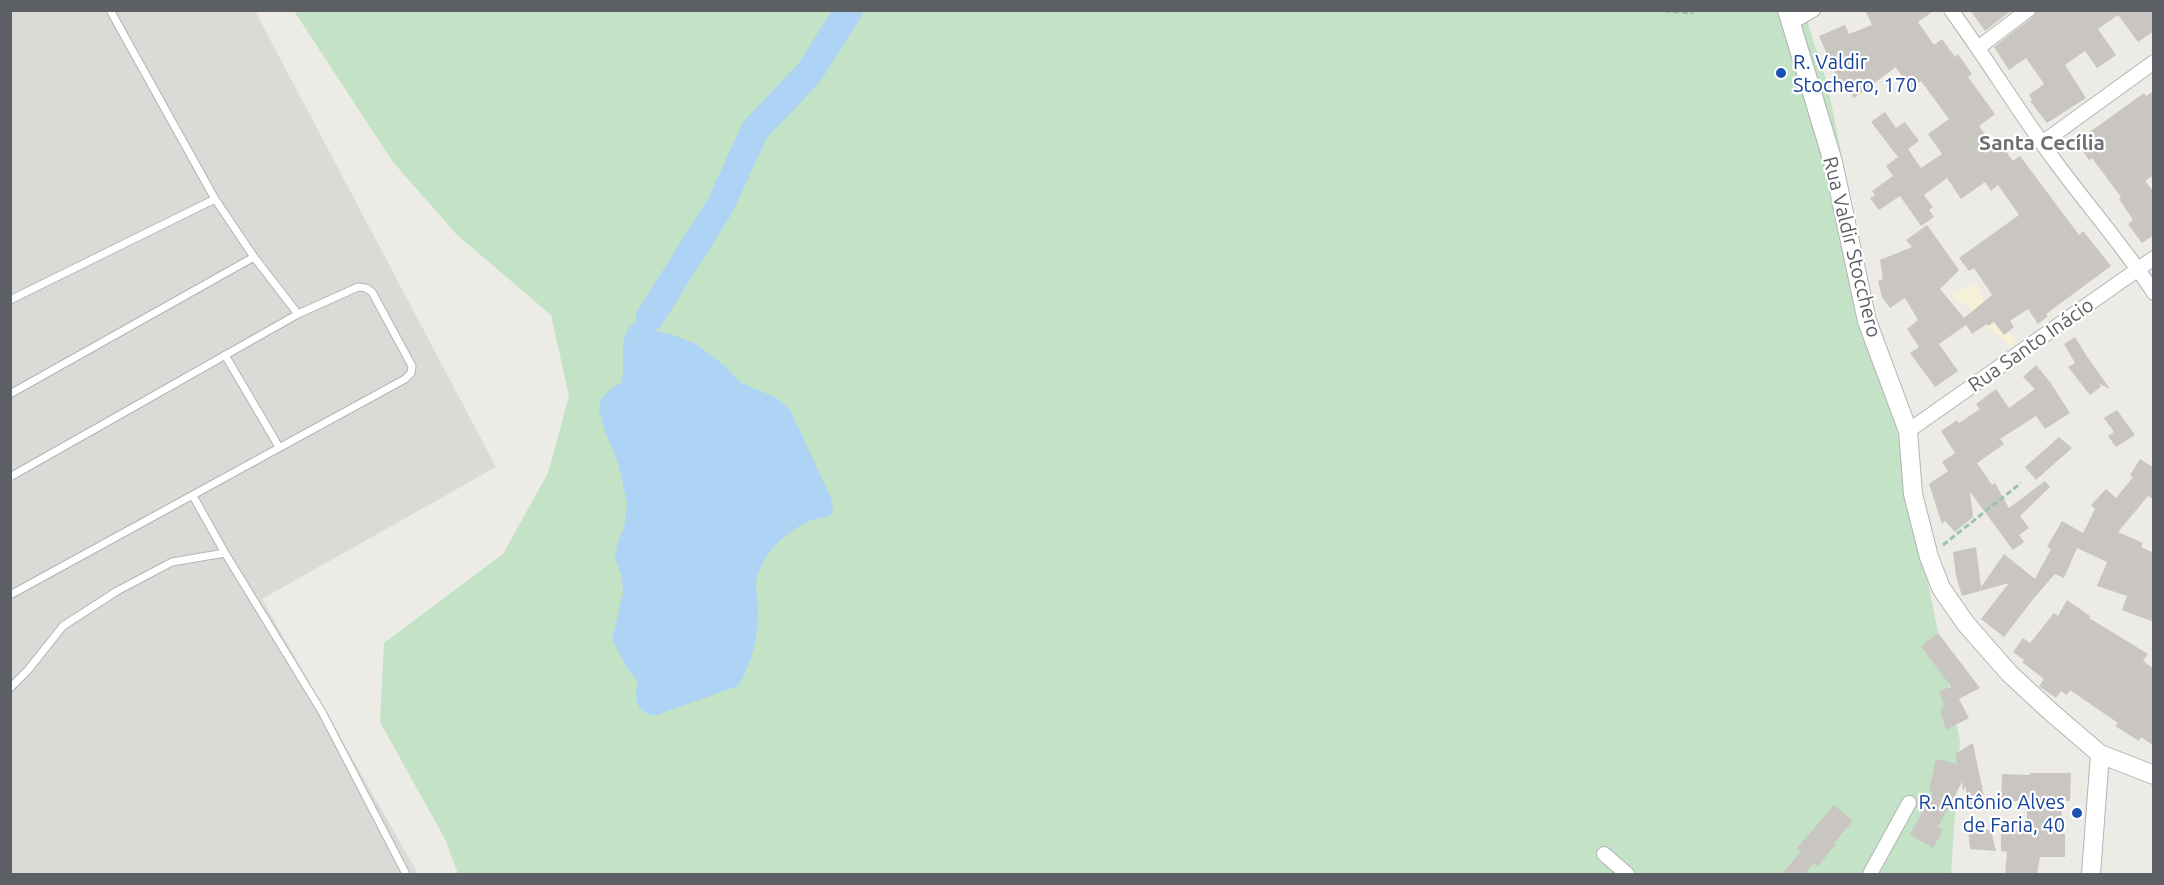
<!DOCTYPE html>
<meta charset="utf-8">
<style>
body{margin:0}
#map{position:relative;width:2164px;height:885px;overflow:hidden;background:#edebe5;font-family:Ubuntu,sans-serif}
canvas{display:block}
.frame{position:absolute;inset:0;border:12px solid #5c5f63;pointer-events:none}
</style>
<div id="map">
<canvas width="2164" height="885"></canvas>
<div class="frame"></div>
</div>
<script>
const context = document.querySelector('canvas').getContext('2d');
context.lineJoin = 'round';
function fill(path, color) { context.fillStyle = color; context.fill(path, 'evenodd'); }
function stroke(path, color, width, dash) { context.strokeStyle = color; context.lineWidth = width; context.lineCap = dash ? 'butt' : 'round'; context.setLineDash(dash || []); context.stroke(path); }
function drawText(font, color, halo, rows, align = 'center') {
  context.font = font + ' Ubuntu,sans-serif'; context.lineWidth = 4.5; context.setLineDash([]); context.textBaseline = 'middle'; context.strokeStyle = halo; context.fillStyle = color; for (const [text, x, y, turn = 0] of rows) {
    context.save(); context.translate(x, y); context.rotate((+turn || 0) * Math.PI / 180); context.textAlign = isNaN(turn) ? turn : align; if (halo) context.strokeText(text, 0, 0); context.fillText(text, 0, 0); context.restore();
  }
}
fill(new Path2D(`
 M10 11H255L496 467 262 599 418 874H11Z`), '#dcdad7');
fill(new Path2D(`
 M294 11H1804L1827 83 1960 741 1951 874H458L445 839 380 722 384 643 503 554 548 473 569 396 551 315 457 235 393 162Z`), '#c4e2c5');
fill(new Path2D(`
 M1975 284 1980 293 1983 301 2016 340 2012 348 1974 315 1970 306 1956 300 1951 295Z`), '#f6f0d7');
fill(new Path2D(`
 M646 316 650 317 651 325 655 331 671 334 696 344 726 367 741 383 775 397 789 408 831 498 833 510 830 516C821 518 811 519 803 524 781 536 760 557 756 583 755 591 758 598 758 606 759 633 753 663 738 686L654 716C633 709 636 699 637 680L627 668 612 639 623 594 622 577 615 558 617 546 625 524 627 503 619 466 606 434 599 410 601 399 612 388 621 383C629 357 611 331 646 316Z`), '#add3f5');
stroke(new Path2D(`
 M650 317 720 206 755 130 809 73 849 10`), '#add3f5', 28);
fill(new Path2D(`
 M1865 10H1935L1918 22 1934 45 1942 39 1955 57 1958 54 1972 74 1968 77 1995 114 1979 126 1993 146 1999 142 2013 161 2020 156 2079 235 2083 231 2111 266 2046 314 2048 316 2038 324 2028 309 2010 321 2014 327 2004 335 1994 322 1988 326 1987 324 1972 334 1966 325 1939 344 1958 371 1935 387 1910 353 1919 347 1907 329 1918 320 1905 298 1890 308 1882 297 1878 281 1883 279 1880 260 1912 247 1906 240 1927 225 1959 270 1940 289 1964 318 1992 295 1974 268 1969 271 1959 258 2019 215 1998 185 1991 191 1985 182 1961 199 1947 178 1924 195 1933 207 1929 210 1934 217 1921 226 1900 196 1879 210 1870 198 1875 195 1872 191 1893 176 1886 166 1898 157 1871 122 1885 112 1896 128 1905 122 1919 141 1908 149 1921 168 1942 154 1928 134 1949 119 1921 81 1910 89 1896 67 1854 98 1841 80 1839 82 1819 36 1845 25 1849 34 1872 25Z
 M1970 10H2012L1985 31Z
 M2037 10H2154V31L2138 42 2118 15 2098 29 2116 55 2097 68 2085 51 2065 65 2086 98 2047 123 2030 101 2032 100 2029 95 2044 84 2026 58 2009 70 1994 47 2033 17Z
 M2154 91V175L2145 181 2154 192V235L2142 243 2128 224 2133 220 2119 199 2121 197 2092 158 2089 160 2076 142 2144 93 2146 96Z
 M2075 337 2086 355 2110 389 2099 384 2101 387 2090 395 2068 367 2075 363 2064 344Z
 M2036 365 2050 382 2070 413 2045 429 2036 416 2000 439 2004 444 1977 463 1992 485 1995 483 2009 508 2045 481 2050 487 2020 516 2029 528 2019 535 2024 542 2013 550 1970 492 1973 517 1955 532 1945 521 1942 524 1929 484 1948 471 1942 462 1955 453 1941 431 1957 420 1959 423 1980 409 1976 404 1996 389 2009 408 2035 389 2023 377Z
 M2117 410 2135 435 2116 447 2108 436 2114 432 2104 418Z
 M2059 437 2072 448 2036 480 2025 467Z
 M2140 459 2154 468V499L2148 496 2118 532 2143 543 2141 547 2154 553V622L2122 610 2127 596 2097 586 2107 562 2077 548 2064 578 2055 574 2034 598 2004 637 1981 619 2009 583 1962 596 1956 576 1953 552 1976 547 1981 587 2004 554 2035 579 2051 549 2047 547 2062 521 2083 533 2095 509 2091 505 2106 489 2116 498 2133 477 2130 475Z
 M2067 600 2090 616 2089 618 2148 654 2143 661 2154 669V746L2141 737 2139 741 2115 726 2118 723 2070 690 2067 695 2061 691 2056 698 2039 686 2044 679 2022 662 2024 660 2013 652 2023 638 2030 643 2054 613 2058 616Z
 M1938 633 1980 688 1959 699 1969 718 1946 730 1940 710 1944 706 1939 691 1951 687 1921 646Z
 M1971 744H1973L1985 801H1977L1978 806 1966 808V786L1963 791 1962 782 1938 827 1943 830 1933 848 1910 835 1933 792 1929 791 1936 759 1957 764 1955 754Z
 M2030 773H2071L2070 801H2062L2061 833 2065 834V857H2040L2037 874H2005L2007 852 2001 851V830L2027 831V801H2001L2002 774 2030 775Z
 M1834 805 1853 821 1834 843 1836 844 1818 866 1814 863 1805 874H1782L1801 851 1797 848Z
 M1968 828 1991 830 1996 851 1970 849Z`), '#c9c6c1');
const lane = new Path2D(`
 M254 257 298 314
 M10 300 215 199
 M225 355 279 447
 M10 394 254 257 215 199 110 10
 M10 477 298 314 358 287 366 288 372 292 412 366 411 373 405 379 10 595
 M193 496 225 553
 M10 688 28 670 63 626 117 591 172 562 225 553 322 712 406 874`);
const street = new Path2D(`
 M1951 10C1986 58 2017 109 2052 157 2085 203 2123 245 2154 293
 M1790 23 1813 10
 M1978 48 2028 10
 M2042 143 2154 62
 M1908 431 2154 258
 M1604 854 1627 874
 M1870 874 1909 803`);
const secondary = new Path2D(`
 M1787 10 1833 162 1867 321 1908 431 1913 494 1929 557 1941 588 1966 624 2009 673 2051 712 2100 754 2154 775
 M2091 874 2100 754`);
stroke(lane, '#b2b4b8', 9);
stroke(street, '#b2b4b8', 16);
stroke(secondary, '#b1b3b8', 20);
stroke(new Path2D(`
 M1664 11 1691 13 1695 10
 M1943 545 2021 483`), '#9ec2aa', 3, [6, 3]);
stroke(lane, '#fff', 7);
stroke(street, '#fff', 14);
stroke(secondary, '#fff', 18);
for (const [x, y, r, color] of [
 [1781,73,6,"#1a4fb4"],
 [2077,813,6,"#1a4fb4"]
]) { const dot = new Path2D(); dot.arc(x, y, r, 0, 2 * Math.PI); context.fillStyle = color; context.fill(dot); stroke(dot, '#fff', 2); }
drawText('20px', '#164399', '#fff', [
 ["R. Valdir",1793,62],
 ["Stochero, 170",1793,85],
 ["R. Antônio Alves",2065,802,"right"],
 ["de Faria, 40",2065,825,"right"]
], 'left');
drawText('20px', '#5c5f63', '#fff', [
 ["Rua Valdir Stocchero",1852,247,76],
 ["Rua Santo Inácio",2031,345,-35]
]);
drawText('bold 21px', '#6e7175', '#fff', [
 ["Santa Cecília",2042,143]
]);
</script>
